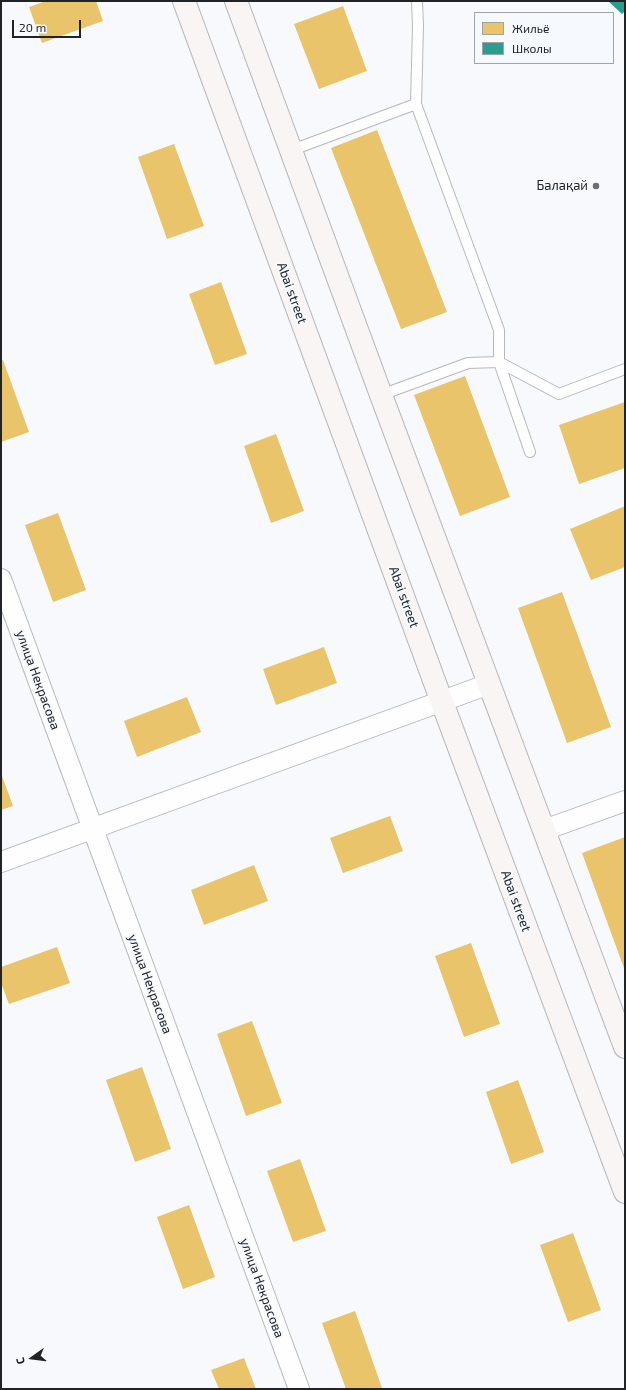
<!DOCTYPE html>
<meta charset="utf-8">
<style>
body{margin:0}
#map{position:relative;width:626px;height:1390px;overflow:hidden;background:#f7f9fc;font-family:"Exo 2",sans-serif}
canvas{display:block}
.frame{position:absolute;inset:0;border:2px solid #202327;pointer-events:none}
.legend{position:absolute;left:474px;top:12px;width:140px;height:52px;box-sizing:border-box;background:#f6f9fd;border:1px solid #a0a3a7;margin:0;padding:5px 7px;list-style:none;font-size:12px;color:#202327}
.legend li{display:flex;align-items:center;gap:8px;height:20px}
.legend b{width:20px;border:1px solid #a0a3a7}
.north{position:absolute;left:12px;top:1338px;width:40px;height:40px;-webkit-text-stroke:3px #f6f9fd;paint-order:stroke;rotate:256deg;font-size:11px;font-weight:700;line-height:16px;text-align:center;color:#202327}
.north::after{content:'';display:block;margin:auto;width:14px;height:18px;background:#202327;clip-path:polygon(50% 0,100% 100%,50% 72%,0 100%)}
.scale{position:absolute;left:12px;top:20px;width:69px;height:18px;box-sizing:border-box;border:2px solid #202327;border-top:0;padding-left:5px;font-size:12px;line-height:14px;white-space:nowrap;color:#202327;-webkit-text-stroke:3px #f6f9fd;paint-order:stroke}
</style>
<div id="map">
<canvas width="626" height="1390"></canvas>
<div class="frame"></div>
<ul class="legend">
<li><b style="height:11px;background:#e9c46a"></b>Жильё</li>
<li><b style="height:11px;background:#2a9d8f"></b>Школы</li>
</ul>
<div class="north">С</div>
<div class="scale">20 m</div>
</div>
<script>
const context = document.querySelector('canvas').getContext('2d');
context.lineJoin = 'round';
function fill(path, color) { context.fillStyle = color; context.fill(path, 'evenodd'); }
function stroke(path, color, width, dash) { context.strokeStyle = color; context.lineWidth = width; context.lineCap = dash ? 'butt' : 'round'; context.setLineDash(dash || []); context.stroke(path); }
function drawText(font, color, halo, rows, align = 'center') {
  context.font = font + ' "Exo 2",sans-serif'; context.lineWidth = 4; context.setLineDash([]); context.textBaseline = 'middle'; context.strokeStyle = halo; context.fillStyle = color; for (const [text, x, y, turn = 0] of rows) {
    context.save(); context.translate(x, y); context.rotate((+turn || 0) * Math.PI / 180); context.textAlign = isNaN(turn) ? turn : align; if (halo) context.strokeText(text, 0, 0); context.fillText(text, 0, 0); context.restore();
  }
}
fill(new Path2D(`
 M46 1H96L103 21 42 43 29 7Z
 M343 6 367 71 319 89 294 24Z
 M377 130 447 312 401 329 331 148Z
 M174 144 204 226 167 239 138 157Z
 M221 282 247 354 215 365 189 294Z
 M3 360 29 432 1 442V361Z
 M465 376 510 497 460 516 414 395Z
 M625 402V468L579 484 559 425Z
 M276 434 304 511 271 523 244 446Z
 M625 506V567L591 580 570 529Z
 M58 513 86 590 53 602 25 525Z
 M562 592 611 727 567 743 518 608Z
 M324 647 337 683 276 705 263 669Z
 M187 697 201 732 137 757 124 721Z
 M1 773 13 806 1 810Z
 M390 816 403 851 343 873 330 838Z
 M625 837V971L582 853Z
 M254 865 268 901 204 925 191 890Z
 M471 943 500 1024 464 1037 435 956Z
 M57 947 70 983 9 1004 1 983V967Z
 M252 1021 282 1103 246 1116 217 1034Z
 M142 1067 171 1149 135 1162 106 1080Z
 M518 1080 544 1152 511 1164 486 1092Z
 M300 1159 326 1231 293 1242 267 1171Z
 M189 1205 215 1277 183 1289 157 1217Z
 M573 1233 601 1310 568 1322 540 1245Z
 M355 1311 382 1388 381 1389H346L322 1323Z
 M244 1358 256 1389H219L211 1370Z`), '#e9c46a');
fill(new Path2D(`
 M608 1H625V11L622 14Z`), '#2a9d8f');
const lane = new Path2D(`
 M417 1 418 26 416 104 499 330V362L530 452
 M292 150 416 104
 M381 395 468 363 499 362 559 394 625 369`);
const street = new Path2D(`
 M1 579 299 1389
 M544 830 625 801
 M1 862 489 684`);
const secondary = new Path2D(`
 M184 1 442 702 625 1192
 M236 1 381 395 625 1047`);
stroke(lane, '#b6b8bb', 12);
stroke(street, '#b6b8bb', 22);
stroke(secondary, '#b6b8bb', 24);
stroke(lane, '#fefeff', 10);
stroke(street, '#fefeff', 20);
stroke(secondary, '#f8f5f4', 22);
for (const [x, y, r, color] of [
 [596,186,4,"#6b6e72"]
]) { const dot = new Path2D(); dot.arc(x, y, r, 0, 2 * Math.PI); context.fillStyle = color; context.fill(dot); stroke(dot, '#f6f9fd', 1.5); }
drawText('13px', '#202327', '#f6f9fd', [
 ["Балақай",588,186]
], 'right');
drawText('13px', '#202327', '#f6f9fd', [
 ["Abai street",292,293,70],
 ["Abai street",404,597,70],
 ["улица Некрасова",38,680,70],
 ["Abai street",516,901,70],
 ["улица Некрасова",150,984,70],
 ["улица Некрасова",262,1288,70]
]);
</script>
